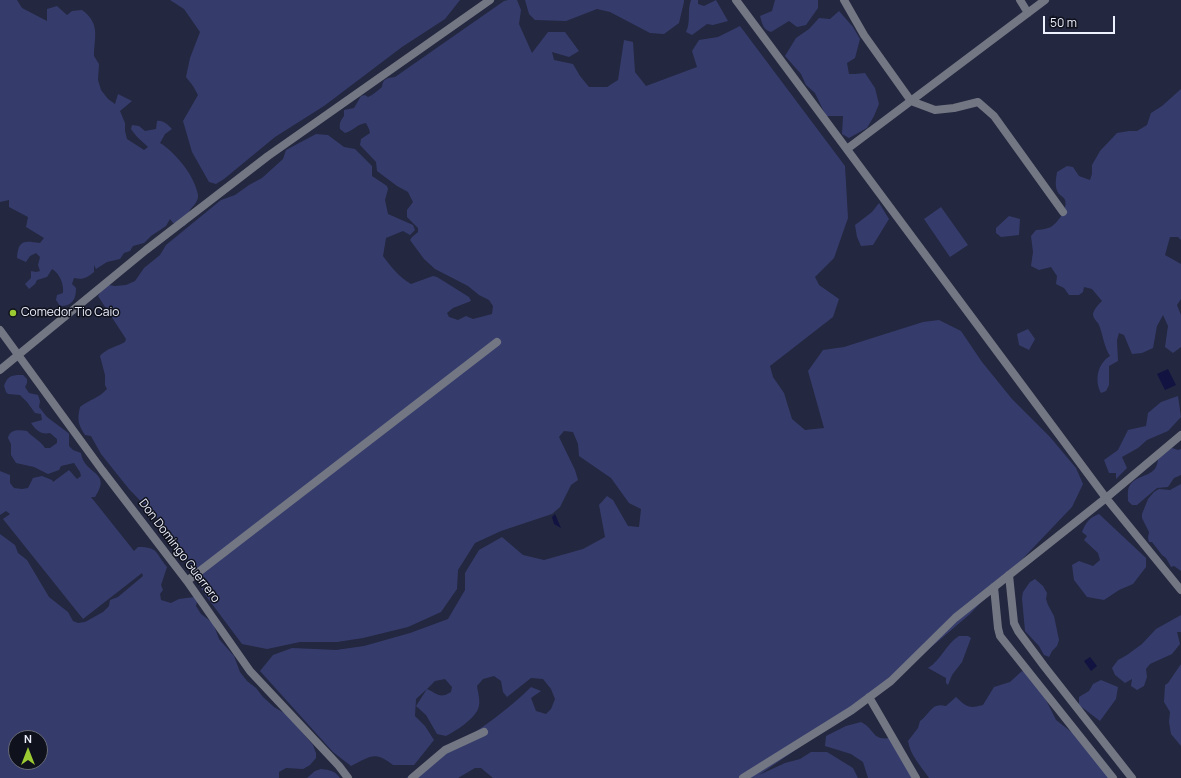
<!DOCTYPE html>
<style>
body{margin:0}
#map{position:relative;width:1181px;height:778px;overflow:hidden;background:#23273f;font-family:Manrope,sans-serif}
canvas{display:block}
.north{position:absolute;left:8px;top:730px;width:40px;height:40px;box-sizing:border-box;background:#0f111c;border:1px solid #686a76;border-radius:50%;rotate:0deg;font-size:11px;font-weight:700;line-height:16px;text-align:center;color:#edf0fd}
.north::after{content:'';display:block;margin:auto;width:14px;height:18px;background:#9cca32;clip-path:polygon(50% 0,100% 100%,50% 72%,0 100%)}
.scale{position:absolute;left:1043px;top:16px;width:72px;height:18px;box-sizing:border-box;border:2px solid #edf0fd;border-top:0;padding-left:5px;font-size:12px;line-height:14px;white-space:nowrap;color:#edf0fd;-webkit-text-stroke:3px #0f111c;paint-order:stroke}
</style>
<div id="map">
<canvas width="1181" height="778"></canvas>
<div class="north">N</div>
<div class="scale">50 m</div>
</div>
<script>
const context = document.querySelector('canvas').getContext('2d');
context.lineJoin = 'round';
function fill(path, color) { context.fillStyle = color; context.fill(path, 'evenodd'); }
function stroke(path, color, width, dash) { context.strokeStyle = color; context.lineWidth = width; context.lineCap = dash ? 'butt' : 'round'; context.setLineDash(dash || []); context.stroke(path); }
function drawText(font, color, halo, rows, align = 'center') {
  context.font = font + ' Manrope,sans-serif'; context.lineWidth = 3; context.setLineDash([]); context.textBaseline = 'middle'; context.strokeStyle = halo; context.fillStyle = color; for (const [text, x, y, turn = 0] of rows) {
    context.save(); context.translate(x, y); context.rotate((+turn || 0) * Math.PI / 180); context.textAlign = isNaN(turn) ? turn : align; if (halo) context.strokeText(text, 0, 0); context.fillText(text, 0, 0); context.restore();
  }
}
fill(new Path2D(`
 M0 0H17L22 8 47 21V9L57 6 67 15 72 11 82 10C101 24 94 37 94 56L99 64 98 80 101 90 108 99 115 104 118 94 132 101 120 111 125 123V131L127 139 144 150 148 147C142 141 136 137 131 129L132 125 139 126 145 131 156 129 157 121C163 120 167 124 172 129L165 134 160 143C175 152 195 176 198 195 199 203 190 207 188 214 186 219 188 220 185 226L173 223 170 219 166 226 151 236 144 243 133 246 130 251 124 253 120 259 107 262 96 269 94 265V272C87 278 83 280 74 278L72 284 76 288C76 300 72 306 60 306L56 300 57 295 63 293C64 284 60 274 52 269L47 277 37 280 35 284 29 289 25 284 31 278V271L36 272 40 271 38 265 40 257 36 253 30 256 26 262 17 258C18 239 25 241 40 243L44 238 26 227 28 217 9 207V200L0 202Z
 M170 0H460L445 19 402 47 324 106 275 137 224 179 216 184 209 182 192 152 183 121 198 95 193 86 186 77 190 58 200 32 184 9Z
 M508 0H517L521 10 519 24 532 53 548 32H565L579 51 569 57 552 52 554 60 573 64 580 76 589 87H607L618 80 624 40 633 42 635 72 646 86 697 67 692 51 699 40 718 37 740 26 845 166 848 218 834 258 815 277 819 285 839 299 833 317 770 366 773 377 784 393 792 419 805 430 824 428 808 371 823 350 844 347 923 322 939 320 961 331 982 362 1012 399 1050 437 1076 468 1083 484 1072 507 970 614 873 697 759 775 785 763 800 759 811 752H827L853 768 858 778H493L481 768H475L458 778H406C448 749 495 723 531 687L541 691 531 698 536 711 546 714 551 709 555 699 551 689 543 679 531 678 507 697 503 692 501 681 494 676 483 679 477 686C478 693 481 702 478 709 474 719 456 731 446 736L437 734 426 715 416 706 427 689 416 699 415 716 425 726 434 740 414 765H393C374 750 370 757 351 766L333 752 260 671 273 655 292 648 336 650 364 646 410 633 448 619 465 590V573L479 550 502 537 523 555 544 560 583 549 605 537 599 505 607 496 613 500 628 526 639 527 641 509 629 503 611 478 579 456 578 444 573 432 564 431 559 437 575 470 578 480 571 485 560 507 552 514 501 531 475 543 458 570 457 589 441 612 408 627 363 638 337 642H300L267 649 242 644 206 596 159 520 129 489 101 454 91 436 85 435C78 424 77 420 80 407 89 400 99 398 107 389L105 385V375L100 356C107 348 116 347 125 342L126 339 98 296 103 288 109 285 115 286 126 285 135 281 144 268 160 255 166 245 221 200 235 195 249 185 262 178 283 159 286 150 316 134 328 135 344 147 355 149 372 166V176L387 186 388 189 385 200 388 214 413 225 415 230 410 235 403 231 386 238 383 256C391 267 399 277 411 284L433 276 437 277 469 297 471 301 453 308 447 313 449 317 458 320 466 316 473 319 492 314 493 306 489 300 479 295 468 286 435 269 424 259 410 240 412 237 418 232V228L407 217V210L413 202 408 192 397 186 377 171 376 162 360 145 361 139 370 133 369 129 366 123C357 124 353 131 345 133L340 129C339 123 341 120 344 116V110L354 108 361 96 365 95 368 97C373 95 377 91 382 87 383 79 386 78 395 77L504 1ZM445 679 452 687 451 692C440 699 438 694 427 689L435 681Z
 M525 0H684V2L679 23 664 34 650 33 610 12 597 9 566 21 535 20 529 14Z
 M691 0H698V4L704 6 716 0 728 21 713 25 707 24 692 35 686 32C691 22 687 11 691 0Z
 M775 0H818V8L806 25 797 27 789 21 771 32C763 30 762 23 760 16L772 11Z
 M839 11 853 27 860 39 855 58 847 63 849 74H855L865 73 875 88 879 104 874 116 867 128 849 138 842 134 843 116H826L815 93 806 85 801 74 785 56 796 38 809 29 819 18 830 19Z
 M1181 89V240L1178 237H1170L1165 255 1181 264V299L1177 305 1181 315V347L1173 353 1165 347 1168 326 1163 315 1157 326 1153 348 1142 353 1132 354 1124 335 1119 333 1117 340 1118 361 1109 366V385L1106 391 1101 393C1094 380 1098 363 1110 356 1104 347 1103 335 1099 325 1098 322 1093 319 1093 314 1094 309 1099 304 1102 301L1092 289 1084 287 1083 292 1079 295H1069L1064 288 1056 284 1057 276 1051 267 1039 270 1031 266 1033 252 1031 236 1036 230C1041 230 1046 229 1051 227 1058 222 1068 209 1065 200 1064 197 1061 196 1059 194 1054 188 1056 179 1057 172L1067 166 1073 167 1079 176 1090 180 1092 174V165L1100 151 1117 133 1129 131H1137L1147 125 1151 113 1162 106Z
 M879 203 889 219 873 245 861 246 857 237 855 225 872 212Z
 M941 207 968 245 950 257 924 219Z
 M1009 216 1020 219 1019 235 1001 237 996 233V228Z
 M1028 329 1035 339 1029 350 1019 345 1017 334Z
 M17 375H23L27 379V383L25 387 29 393 38 395 40 401 39 407 47 417 67 432 69 434V446L73 450 81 453C84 475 113 471 95 497H91L134 551 138 547C159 547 155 553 167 567L161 585 163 590 160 594 161 600 171 603 179 599 194 597 197 601 196 606 201 614 213 623 219 639 234 656 240 672 247 681 256 688 263 697 274 707 286 714 313 745 316 753V758L310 765 303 769 286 768 279 772V778H0V534L15 545 18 553 27 560 49 597 68 612 73 621 78 623 85 622 103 612 109 606 110 600 118 597 143 576 142 573 83 619 3 519 10 514 6 511 0 515V471L10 475V483L14 488 22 489 28 488 33 478 42 476 52 480 53 482 69 470 77 479 81 476 80 472 74 463 61 466 59 470 48 474 34 467 16 463 11 455V444L8 438C10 429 19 430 27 431 33 438 40 440 45 448H50L57 443V439L50 433C41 435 36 430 31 423L42 420 41 414 35 413 27 402 20 395 8 394 6 392 4 386C7 378 9 376 17 375ZM16 738H40V762H16Z
 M1178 396 1181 417 1168 431 1147 440 1138 448 1122 457 1127 468 1116 479V473H1109L1104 460 1118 450 1128 430 1146 426 1148 413 1161 402Z
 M1172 448 1178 450 1181 449V475L1174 478 1168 487 1157 488 1137 505H1132L1128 501C1128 496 1127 489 1130 485 1139 472 1158 479 1158 457Z
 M1181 484V571L1174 566 1171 567 1166 558 1162 555 1152 542H1149L1148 538 1149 532 1142 518V514L1148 499 1154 492 1159 489 1170 490Z
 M1099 514 1146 558V567L1133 584 1119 590 1104 600 1087 597 1074 580 1072 565 1079 561 1093 566 1100 560 1098 553 1084 540 1087 536 1082 532C1086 522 1089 518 1099 514Z
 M1035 579 1043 586 1047 593 1046 599 1048 605 1054 616 1059 640 1057 646 1052 651 1049 657 1044 655 1039 646 1025 631 1022 598 1023 592 1030 582Z
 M1181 615V632H1177L1180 644 1172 654 1150 664 1146 669 1147 677 1144 686 1137 690 1131 686 1132 679 1125 683 1115 675 1112 668 1118 660 1127 655 1142 644 1156 629Z
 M959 636H968L971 638 962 662 952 675 948 685 946 683V678L928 668C941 660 946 644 959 636Z
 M1181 664V746L1171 734 1169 722 1170 712 1164 702 1165 685 1168 683Z
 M1022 671 1026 672 1040 688 1056 720 1074 734 1113 778H929C921 766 910 755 908 741L918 728 920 721C930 714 931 702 946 706L956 697C967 707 968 709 983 705L994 687 1010 682Z
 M1101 680 1118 687 1116 699 1100 721 1079 705V697L1089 691 1093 684Z
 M861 722C875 729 872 741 890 738L917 778H868L863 762 851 754 825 746 826 736 846 726Z
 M321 769C330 770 335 771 340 778H307L315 771Z`), '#353c6c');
fill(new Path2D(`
 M1168 369 1176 385 1165 390 1157 374Z
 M555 514 561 528 554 524 552 517Z
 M1090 657 1097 666 1091 671 1084 661Z`), '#121341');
stroke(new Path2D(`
 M736 0 1106 498 955 618 891 681 852 710 743 778
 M844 0 864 35 911 101 935 110 954 108 978 102 994 116 1063 212
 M1020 0 1028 13
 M847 149 1045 0
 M0 330 102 470 187 581 250 671 339 766 348 778
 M0 370 146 250 268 156 490 0
 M1009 575 1014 623 1018 631 1044 666 1132 778
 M187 581 497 342
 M994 587 998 628 1000 636 1113 778
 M869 697 916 778
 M412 778 445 750 484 732`), '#737683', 8);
stroke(new Path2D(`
 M1181 435 1106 498 1181 590`), '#737683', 8);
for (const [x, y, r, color] of [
 [13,313,4,"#9cca32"]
]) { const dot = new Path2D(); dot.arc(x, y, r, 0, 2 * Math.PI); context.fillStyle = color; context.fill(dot); stroke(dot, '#0f111c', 1.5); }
drawText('12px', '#edf0fd', '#0f111c', [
 ["Comedor Tio Caio",21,313]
], 'left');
drawText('12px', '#edf0fd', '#0f111c', [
 ["Don Domingo Guerrero",179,551,53]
]);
</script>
